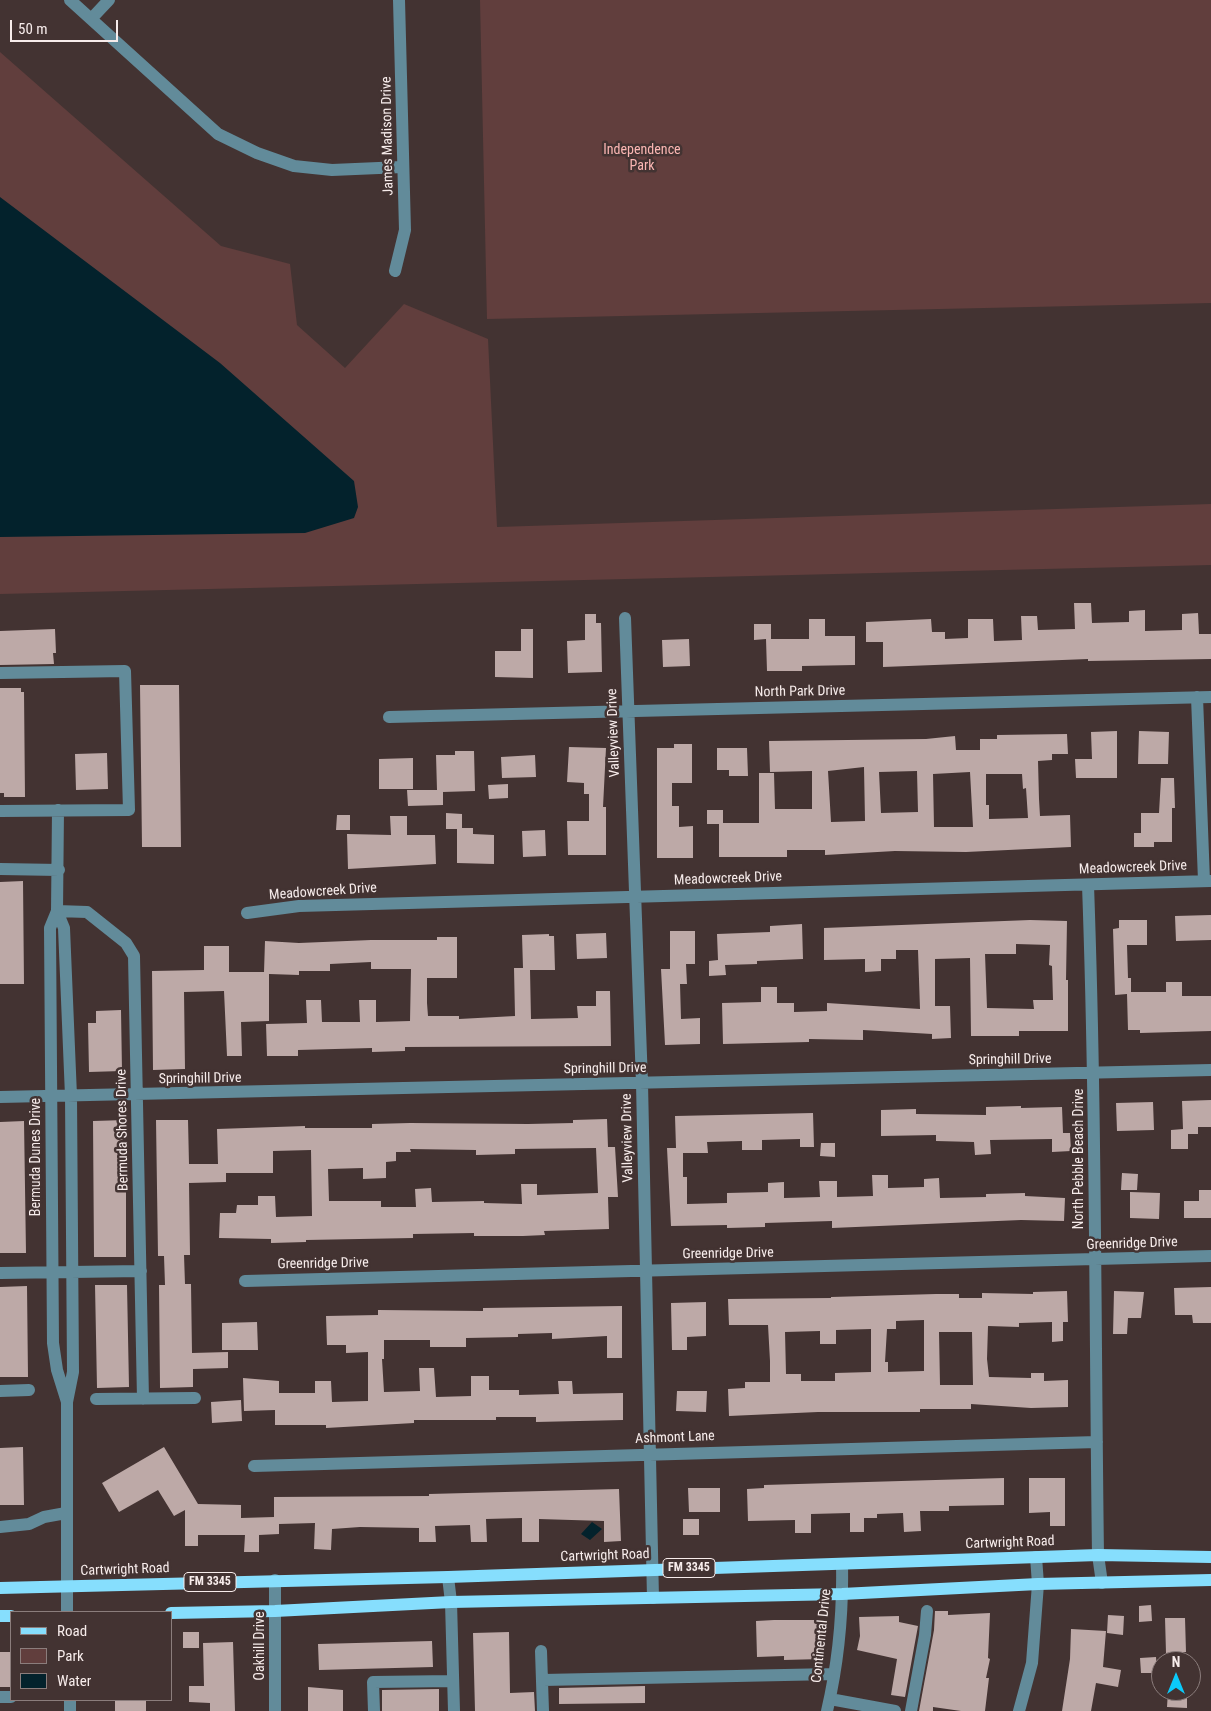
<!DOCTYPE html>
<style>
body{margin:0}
#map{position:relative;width:1211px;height:1711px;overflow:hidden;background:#433332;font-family:"Roboto Condensed",sans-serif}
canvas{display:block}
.legend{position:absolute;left:10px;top:1611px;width:162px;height:90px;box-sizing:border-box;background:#433332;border:1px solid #8b7d7c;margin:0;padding:6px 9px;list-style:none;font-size:15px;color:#f7eceb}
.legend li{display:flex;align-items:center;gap:10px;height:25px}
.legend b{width:25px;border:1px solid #8b7d7c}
.north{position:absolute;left:1151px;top:1651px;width:50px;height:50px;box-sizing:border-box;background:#433332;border:1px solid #8b7d7c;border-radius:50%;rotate:0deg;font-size:14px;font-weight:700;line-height:20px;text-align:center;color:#f7eceb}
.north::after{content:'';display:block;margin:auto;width:18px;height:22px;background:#0bcafa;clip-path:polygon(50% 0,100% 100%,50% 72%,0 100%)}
.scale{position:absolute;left:10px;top:20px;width:108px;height:22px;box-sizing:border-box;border:2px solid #f7eceb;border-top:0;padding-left:6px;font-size:15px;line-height:18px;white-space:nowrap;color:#f7eceb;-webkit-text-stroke:4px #433332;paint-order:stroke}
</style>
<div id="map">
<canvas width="1211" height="1711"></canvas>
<ul class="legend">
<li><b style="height:6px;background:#86defd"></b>Road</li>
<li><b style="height:14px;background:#613e3d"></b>Park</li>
<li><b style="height:14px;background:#03222c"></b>Water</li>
</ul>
<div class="north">N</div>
<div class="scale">50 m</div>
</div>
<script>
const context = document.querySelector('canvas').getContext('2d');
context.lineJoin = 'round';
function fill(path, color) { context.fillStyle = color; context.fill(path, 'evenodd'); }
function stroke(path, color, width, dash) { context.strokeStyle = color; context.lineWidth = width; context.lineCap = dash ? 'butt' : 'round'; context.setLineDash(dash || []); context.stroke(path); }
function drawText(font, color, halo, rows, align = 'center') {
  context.font = font + ' "Roboto Condensed",sans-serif'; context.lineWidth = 5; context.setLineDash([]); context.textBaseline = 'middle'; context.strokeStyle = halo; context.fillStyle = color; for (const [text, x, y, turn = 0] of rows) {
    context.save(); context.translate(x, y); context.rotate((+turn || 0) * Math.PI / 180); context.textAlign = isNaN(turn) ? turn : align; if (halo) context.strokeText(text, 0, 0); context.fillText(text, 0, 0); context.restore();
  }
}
fill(new Path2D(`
 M480 0H1211V303L487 319Z
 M0 52 221 246 290 264 297 325 345 368 404 304 488 339 497 527 1211 504V565L0 594Z`), '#613e3d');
fill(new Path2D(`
 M0 197 220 363 354 481 358 507 354 518 305 533 0 537Z
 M592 1522 602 1529 590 1540 581 1534Z`), '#03222c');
fill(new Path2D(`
 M1074 603H1091L1092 623 1129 622V611L1145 610V631L1182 630V614L1198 613 1199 634H1211V659L1088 661V659L883 667V642H866V622L931 619 932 632H945V639L968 638V619H993L994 641 1022 640 1021 616H1037L1038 630 1075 629Z
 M585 614H596V623H601L602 672 568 673 567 641 585 640Z
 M809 619H825V636H855V665L802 666V671H767L766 639 754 640V624H771V639H809Z
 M55 629 56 653H53L54 664 0 665V631Z
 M521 629H533V678L495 677V651H521Z
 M689 639 690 666 663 667 662 640Z
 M140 685H179L181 847H142Z
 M0 688H21V692H24L25 797H4V793H0Z
 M1117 731V778H1076L1075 759H1092L1091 732Z
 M1139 731 1169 732 1168 764H1138Z
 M1067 734 1068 754H1052V760L1038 761 1039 799 1040 816 1070 815 1071 847 966 852 895 851 825 855V850H787V857H719V824H707V810H723V823H759V773H774L775 809H812V771L770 772 769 741 926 739 955 736 956 750H980V739H997V735ZM864 767 865 821 831 822 828 771ZM917 771 918 812 881 813 879 772ZM970 772 973 827H934L933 774ZM986 774H1022L1023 789 1026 788 1028 818 989 819V805H986Z
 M674 744H692V783H672V806H679V827L693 826V858H657V748H674Z
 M569 747 606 748 603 807H606V855H568L567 821H589V794H584V783L567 782Z
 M717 748H747L748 776H729V770H717Z
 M455 751H474L475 791 443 792V805L408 806 407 790H437L436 755H455Z
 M107 753 108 789 76 790 75 754Z
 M535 755 536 777 502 778 501 757Z
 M413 758V789H379V759Z
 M1161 778H1174L1175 808H1172V842H1154V847H1134V833H1141V813H1159Z
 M508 784V798L489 799 488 785Z
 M446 813 462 814V828H473V834L494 835V864L457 863V829H446Z
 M337 815H350V830H336Z
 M390 816H407V835H435L436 864 348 869 347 834 391 835Z
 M545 830 546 856 523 857 522 831Z
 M23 881 24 984H0V882Z
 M1211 915V940L1176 941 1175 916Z
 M1030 920 1067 921 1066 980H1068V1031H1019V1036H971L970 958 935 959V1006H950L951 1038 932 1039V1034L863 1030V1040L809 1039V1042L723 1044 722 1003 761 1002V987H777V1003H794V1012L827 1011V1003L920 1009 918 950H896V959H881V971L865 972V959L824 960V928ZM1016 944 1050 945 1049 965 1052 966 1053 1000H1033L1034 1009 987 1008 985 954H1016Z
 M1119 920H1147V945H1127L1128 978H1131V992H1166V982H1182V996H1211V1031L1140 1033V1030H1128L1127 994 1115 995 1113 929 1119 928Z
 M802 924 803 959 757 961V964L725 965 726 975 709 976V961L718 960 717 934 770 932V926Z
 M670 931H695V964H686L687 984H680L681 1019 700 1018V1044L665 1045 661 969H670Z
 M606 933 607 958 577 959 576 934Z
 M549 934V936H554L555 970H530L531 1019 578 1018 577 1006H596V991H610L611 1046 405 1047V1051L372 1052V1048L298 1050V1056H267L266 1024 307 1023 306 1000H321L322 1022H360L359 1000H376V1022L410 1021 411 969H371V962L330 964V971H299V975L269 974V1021L241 1022 242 1056H227L224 991 184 992 185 1069 153 1070 152 971 204 970V946H229V972H264L265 941 299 943 371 940H437V937H457V978H427V1003L428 1016H459V1019L515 1016 514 968H523L522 935Z
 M121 1010 122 1071 89 1072 88 1023H96V1011Z
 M1211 1100V1127H1198V1134H1188V1149H1171V1130L1183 1129 1182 1101Z
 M1153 1102 1154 1130 1117 1131 1116 1103Z
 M1021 1106V1108L1062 1107 1063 1133H1070L1071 1151 1052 1152V1139L990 1140 991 1154 975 1155 974 1142 936 1141V1135L881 1136V1110L916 1109V1114L986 1115V1107Z
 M813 1113 814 1147H800V1139L762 1140V1150H742V1141L707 1142 708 1153H683V1177H687V1204L727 1203V1193L768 1192V1183L784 1182V1198L820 1197 819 1181H837V1197L873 1196 872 1175H888V1188L924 1187V1179L939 1178 940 1198 986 1197V1194L1025 1193V1196L1065 1198 1064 1221 1021 1220 832 1228V1221L765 1223V1227L727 1228V1225L671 1226 667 1148H676L675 1116Z
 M607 1119 608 1147H615L618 1197H608L609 1229 544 1231 545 1235 523 1236H474V1233L413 1234V1238L306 1240V1242L271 1243V1239L219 1238 220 1213H236L237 1205H258V1196H275L276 1217 312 1216 311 1150 273 1151V1173H226V1182L189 1183 190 1255H184L185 1284H191L192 1353 228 1352V1368L193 1369V1387L160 1388 159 1285H165L164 1256H158L156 1120H188L189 1164H218L217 1129 305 1126V1128H372V1124L410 1123 528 1124 573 1123V1120ZM596 1148 598 1193 537 1195V1184H521L522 1204 484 1203V1201L432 1202 431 1188 415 1189 416 1207H381V1201H329L328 1169 363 1168V1179L386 1178V1162L396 1161V1152H411L410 1149 476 1150V1155L515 1154V1149Z
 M126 1120V1257H94L93 1121Z
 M24 1121 26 1253H0V1122Z
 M821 1143H835V1157L820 1156Z
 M1122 1173 1138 1174 1137 1190H1121Z
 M1199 1190H1211V1218H1184V1201H1199Z
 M1130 1192 1160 1193 1159 1219 1130 1218Z
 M95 1285H127L129 1387 97 1388Z
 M27 1286 28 1377H0V1287Z
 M1211 1287V1323H1193L1192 1315H1175L1174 1288Z
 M1067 1291 1068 1322H1063V1341L1052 1342V1322L1019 1323V1327L988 1326 987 1359 989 1377 1031 1378V1373H1044V1381L1068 1380V1407L1031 1408 971 1404V1409H920V1412H818L729 1416 728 1389 745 1388V1382H770V1361L768 1325H729L728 1299 831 1298V1297L936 1294H959V1298H982V1293L1033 1294V1292ZM924 1320V1371L888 1372V1362H885L887 1329H896V1321ZM871 1329V1372L835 1373V1381H801V1374H786L785 1332 820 1331V1344H836V1330ZM939 1332H972L973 1385H940Z
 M1114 1291 1144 1292 1141 1318H1128L1127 1334H1113Z
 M706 1302V1336L687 1337V1350H672L671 1303Z
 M622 1306V1358H607V1336L552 1339V1333L518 1334V1337L466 1338V1347H430V1340H384V1359H382L384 1392 420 1391 419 1368H434L436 1397 471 1396V1376H489V1390H519V1395L559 1394 558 1381H572L573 1394 623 1393V1420L536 1422V1417H496V1420H414V1423L326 1428V1425H275V1410L244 1411 243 1378 279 1381V1393H315V1381H331L332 1402 368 1401V1352L346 1353V1345H327L326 1316 378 1315V1310L483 1311V1308Z
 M257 1322 258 1350H222V1323Z
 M677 1391H707L706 1412 676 1411Z
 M241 1400 242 1421 212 1423 211 1402Z
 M23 1447 24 1505H0V1448Z
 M164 1447 198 1504 241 1505V1518L274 1517V1497L429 1496V1494L619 1489 621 1541 604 1542V1521L539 1519V1542H522V1518L486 1519 487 1542H471L470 1525 435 1526 436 1542H419V1528L360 1527 332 1529 331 1550 314 1549 315 1523 279 1524V1534L259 1535V1552H244L245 1535H198V1546H185V1510L174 1516 158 1490 119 1512 102 1483Z
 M1004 1478V1505L949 1506V1511H920L921 1531 904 1532 903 1513 877 1514V1518H864V1532H850V1513L811 1514V1533H795V1520L748 1521 747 1489 764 1488V1485Z
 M1029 1478H1065V1526H1050V1512L1029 1513Z
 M688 1488H720V1512H689Z
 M683 1519H699V1535H683Z
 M1151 1605 1152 1621 1139 1622V1606Z
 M935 1611H948V1615L990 1613 988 1658 990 1659 986 1678H989L985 1711H961L933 1707V1711H919L934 1630Z
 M1108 1615 1124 1616 1123 1635 1107 1633Z
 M899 1616V1622L918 1626 905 1697 891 1695 897 1659 857 1650 860 1636 859 1617Z
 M1165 1618H1185L1186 1652 1166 1653Z
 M774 1620H821V1659L784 1660V1656L757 1657 756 1621Z
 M1071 1629 1106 1631 1103 1667 1121 1670 1118 1687 1096 1683 1091 1711H1062L1070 1659Z
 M183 1632H199V1648H183Z
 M509 1632 510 1693 534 1692 535 1711H475L473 1633Z
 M432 1641 433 1667 319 1670 318 1644Z
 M233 1642 235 1711H210V1703L189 1702V1686H204L203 1643Z
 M0 1652H11V1687H0Z
 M1156 1657 1157 1673H1141L1140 1658Z
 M645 1686V1703L559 1704V1688Z
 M308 1687 343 1690V1711H308Z
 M439 1689V1711H382V1690Z
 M1168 1691H1187V1708L1167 1707Z
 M115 1700H146V1711H115Z`), '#bda9a7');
stroke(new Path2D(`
 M70 0 218 134 257 153 294 166 332 170 402 167
 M92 18 109 0
 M395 271 405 230 399 0
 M625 618 642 1083 653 1598
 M0 673 125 671 129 810 0 811
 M1197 697 1204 881
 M389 717 1211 697
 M0 869 59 870
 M1088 885C1096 1108 1095 1332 1098 1555L1102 1583
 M57 911 64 928 71 1096 73 1372 67 1402 57 1370 53 1343 50 928 57 911 58 810
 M57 911 87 912 126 943 134 956 143 1399
 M247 913 299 906 1211 881
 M0 1097 1211 1070
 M0 1273 141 1271
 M245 1281 1211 1256
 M0 1391 29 1390
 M96 1399 195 1398
 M67 1402V1612
 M254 1466 1097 1442
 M0 1527 29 1524 44 1517 66 1513
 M448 1577 451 1602 454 1711
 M275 1580V1711
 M541 1651 543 1711
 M543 1680 833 1674
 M0 1697H11
 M830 1699 895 1711
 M70 1700V1711
 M374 1711 373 1682 453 1681
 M827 1711C838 1664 843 1612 842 1564
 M911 1711 925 1635 927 1611
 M1019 1711 1032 1663 1038 1584 1036 1557`), '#628b9a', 12);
stroke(new Path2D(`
 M0 1588 448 1577 1098 1555 1211 1557
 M171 1613 275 1611 451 1602 842 1594 1038 1584 1211 1580
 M0 1616H11`), '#86defd', 12);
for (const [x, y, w] of [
 [689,1568,52],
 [210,1582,52]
]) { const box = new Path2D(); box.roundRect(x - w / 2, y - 9.5, w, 19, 4); context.fillStyle = '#433332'; context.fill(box); stroke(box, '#f7eceb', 1); }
drawText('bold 12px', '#f7eceb', null, [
 ["FM 3345",689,1568],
 ["FM 3345",210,1582]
]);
drawText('14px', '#f7eceb', '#433332', [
 ["James Madison Drive",388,136,-91],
 ["North Park Drive",800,692,-1],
 ["Valleyview Drive",614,733,-92],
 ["Meadowcreek Drive",1133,868,-2],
 ["Meadowcreek Drive",728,879,-2],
 ["Meadowcreek Drive",323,892,-4],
 ["Springhill Drive",1010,1060,-1],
 ["Springhill Drive",605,1069,-1],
 ["Springhill Drive",200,1079,-1],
 ["Bermuda Shores Drive",123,1130,-91],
 ["Valleyview Drive",628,1138,-91],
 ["Bermuda Dunes Drive",36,1157,-90],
 ["North Pebble Beach Drive",1079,1159,-90],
 ["Greenridge Drive",1132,1244,-2],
 ["Greenridge Drive",728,1254,-1],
 ["Greenridge Drive",323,1264,-1],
 ["Ashmont Lane",675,1438,-2],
 ["Cartwright Road",1010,1543,-2],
 ["Cartwright Road",605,1556,-2],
 ["Cartwright Road",125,1570,-2],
 ["Continental Drive",822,1636,-84],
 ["Oakhill Drive",260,1646,-90]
]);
drawText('14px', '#fbb6b3', '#433332', [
 ["Independence",642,150],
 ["Park",642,166]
]);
</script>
